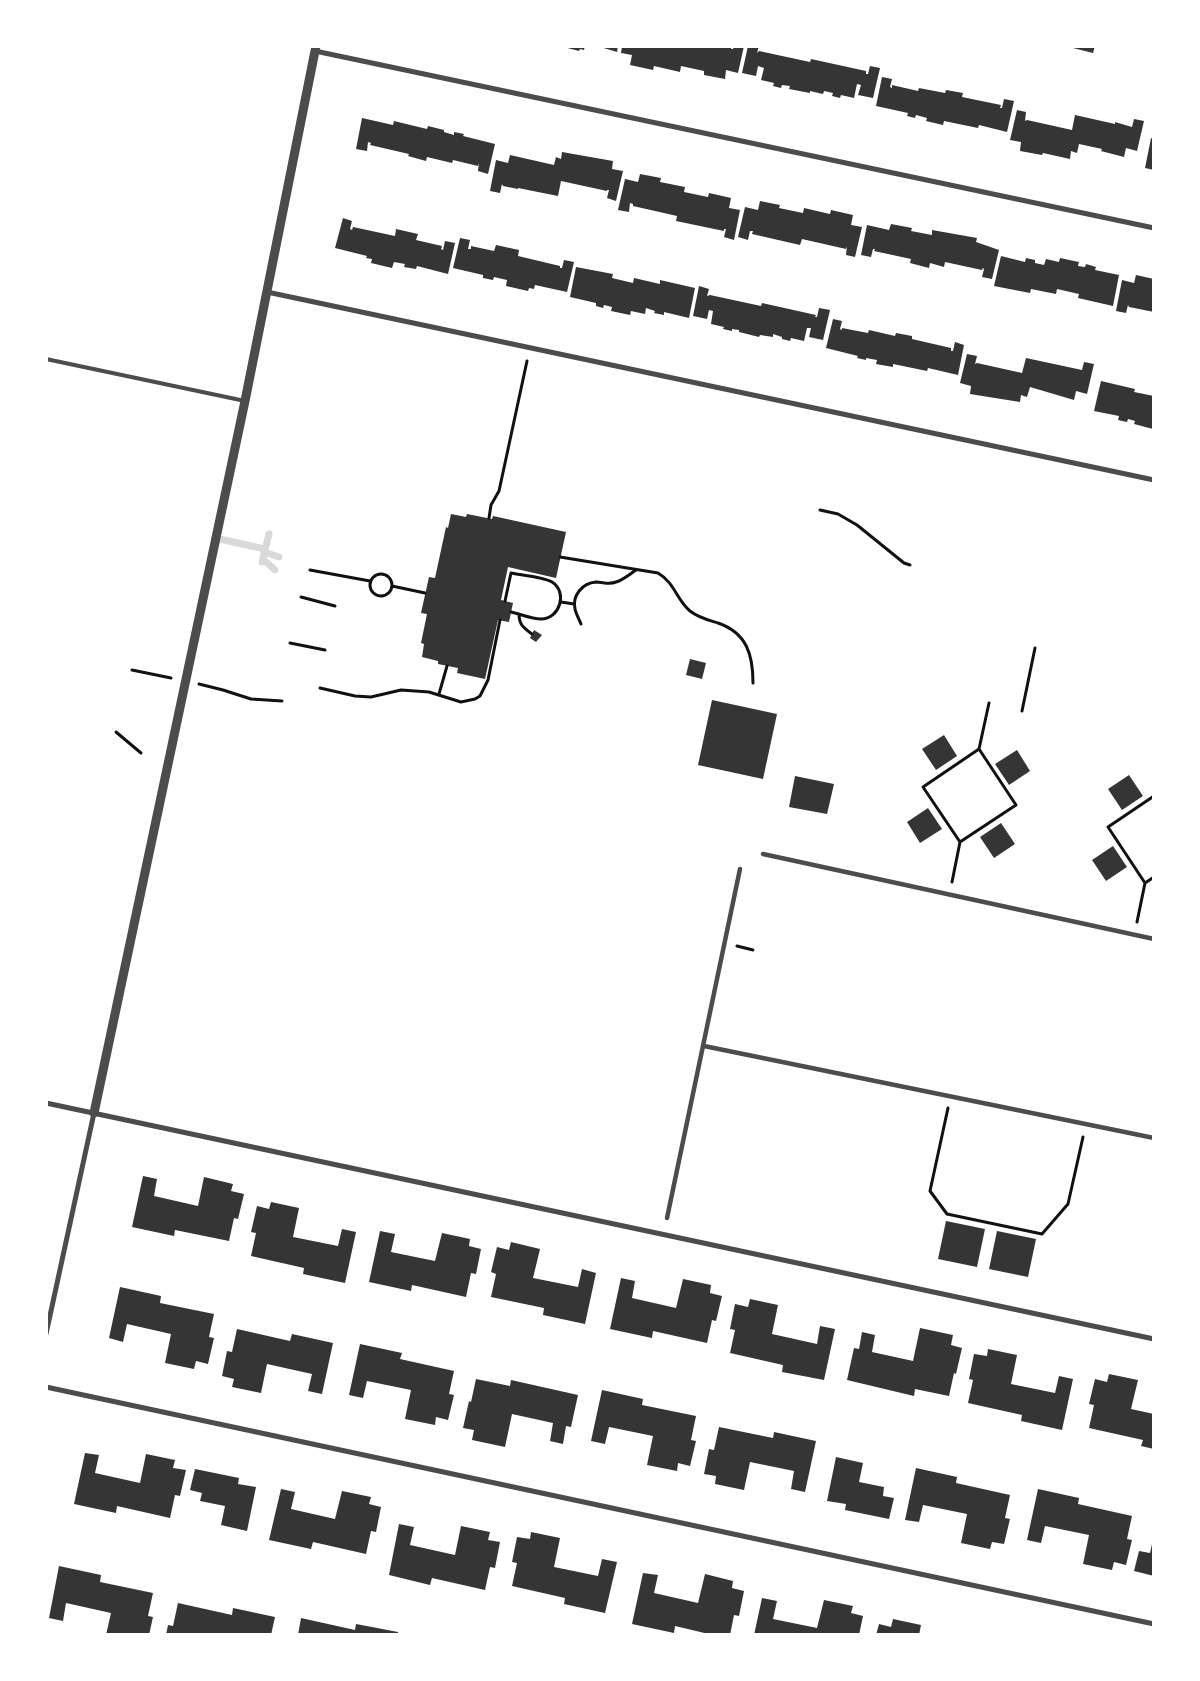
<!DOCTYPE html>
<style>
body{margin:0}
#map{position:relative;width:1200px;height:1681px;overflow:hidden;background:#fff;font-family:Signika,sans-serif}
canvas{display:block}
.frame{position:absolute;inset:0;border:48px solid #fff;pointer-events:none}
</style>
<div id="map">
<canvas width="1200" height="1681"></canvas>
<div class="frame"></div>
</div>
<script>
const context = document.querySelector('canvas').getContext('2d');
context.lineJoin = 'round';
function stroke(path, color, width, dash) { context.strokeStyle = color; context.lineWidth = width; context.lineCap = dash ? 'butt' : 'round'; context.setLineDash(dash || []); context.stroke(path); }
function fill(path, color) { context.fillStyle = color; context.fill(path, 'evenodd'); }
stroke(new Path2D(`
 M215 538 265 549
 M264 552 279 557
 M263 559 275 570
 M262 562 269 534`), '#d9d9d9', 7);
fill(new Path2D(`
 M560 46H585L584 50 580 49 579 51Z
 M597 46H618L617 52Z
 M622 46H732L731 49H733L734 46H744L738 73 726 70 725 79 704 75V71L681 66 680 72 654 66 653 70 630 65 632 55 621 53Z
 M748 46H759L757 53 759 51 810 62 811 59 866 71V74H868L870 66 880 68 873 98 858 95 861 85 857 84 854 98 841 95 840 98 832 96 833 93 824 91 823 94 810 91V93L789 89 790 86 782 85 781 88 773 86 774 83 761 80 764 68 758 66 756 76 742 73Z
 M1065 46H1095L1093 53Z
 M882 77 892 79 890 87 892 88V85L918 91 919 88 945 93 946 90 963 93 962 97 1001 105 1000 108H1002L1004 99 1014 101 1007 132 979 125 978 128 944 121 943 125 926 121 927 118 916 115 915 118 907 116 908 113 876 106Z
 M1017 110 1026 112 1025 121 1027 120 1072 130 1075 115 1115 124V122L1132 127 1134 119 1144 121 1137 151 1126 148 1124 157 1101 151 1102 149 1079 144 1077 153 1071 151 1070 159 1043 153 1042 155 1020 151 1021 142 1010 140Z
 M362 118 393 125 394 121 427 129 428 126 444 130V132L454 135V132L464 134 463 136 495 144 488 174 478 171 479 163 478 166 453 160 452 163 427 157 426 161 408 156 409 154 370 145 371 143 368 142 367 151 356 149Z
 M1151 138 1154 139V170L1145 168Z
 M562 152 613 161 612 169 623 171 616 201 607 198 609 190H607V191L561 181 558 196 518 188V189L503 186 502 184 500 193 490 191 496 160 508 163 510 155 554 165 556 157 561 159Z
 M640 174 661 178 660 182 685 187 684 192 708 197 709 193 731 198 729 208 740 210 734 240 724 237 726 229H724V231L676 221 677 216 633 206V204L630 203 629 212 618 210 625 179 638 182Z
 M760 201 780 205 779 208 803 213 804 208 830 214 831 210 853 215 851 225 862 227 855 257 846 255 847 246 846 249 802 239 800 245 752 234 753 231H750L748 240 738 237 745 207 758 210Z
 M343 218 352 221 350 229 352 230 353 227 395 236 396 229 418 234 416 240 442 246 441 249 443 250 445 241 455 243 448 274 417 266 416 269 404 267 405 264 394 262 392 268 371 263 372 259 366 258 367 256 335 248Z
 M891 224 912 228 911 231 932 235V230L977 238 976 242 999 250 992 279 982 277 984 269 983 268 982 270 945 262 944 267 930 263 929 268 910 263 911 259 874 251 875 249H873L871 257 861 255 867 225 889 230Z
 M460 238 470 240 468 249H471V246L494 251 496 245 519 250 518 256 560 266V268H562L564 260 574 262 567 292 535 285 534 289 529 288 528 291 506 286 507 280 494 277 493 280 483 278V275L453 268Z
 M1001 256 1025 262 1026 258 1035 260V263L1044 265 1046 259 1059 262 1060 258 1079 262 1078 266 1085 267 1086 264 1096 267 1095 270 1119 275 1113 306 1078 298 1079 294 1057 289 1056 294 1031 289 1030 293 994 286Z
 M576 267 613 274 612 278 633 283 634 278 660 284V280L695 288 689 318 664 312V315L654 313 655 311 646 308 645 314 631 311 630 315 611 311 612 307 604 305 603 308 596 306V303L570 297Z
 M1136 275 1154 279V312L1129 307 1128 305 1126 313 1116 311 1122 280 1134 283Z
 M699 286 709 289 707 296 710 295 761 306 762 303 816 315 815 317H817L819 308 830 310 823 340 809 337 811 328H807L804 341 791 338 790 341 782 339V337L773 334V337L760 335 759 337 739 332V330L732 329V331L723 329 724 327 711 324 713 311 709 310 707 319 693 316Z
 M833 319 842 321 840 329 842 330V328L868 333 869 330 895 336 896 333 912 336V339L951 348V351H953L955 342 964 345 958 375 928 368 927 371 893 364V367L876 364 877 360 866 358V360L857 358 858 356 826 348Z
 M967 354 977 356 975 364 977 363 1022 373 1026 358 1082 370 1084 362 1094 364 1087 394 1076 391 1074 400 1030 387 1027 397 1021 395 1020 402 970 394 971 386 960 383Z
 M1101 381 1135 389 1134 392 1154 396 1153 429 1134 424 1135 421 1128 419 1127 422 1118 420 1119 416 1094 411Z
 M451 514 466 517 467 514 492 519 493 516 566 532 556 578 508 567 501 600 513 603 509 622 498 620 485 679 457 673 458 668 438 664V661L422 657 424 644 421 643 427 614 421 613 429 577 435 578 446 527 448 528Z
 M534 630 542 635 536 642 530 638Z
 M690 659 706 663 702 679 686 675Z
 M712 700 777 714 763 779 698 765Z
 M944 735 957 756 936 770 922 749Z
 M1017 750 1030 771 1009 785 995 764Z
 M1129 775 1143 796 1122 810 1108 789Z
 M795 776 834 784 827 814 789 807Z
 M928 808 942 829 920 843 907 822Z
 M1001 823 1015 844 994 858 980 837Z
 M1113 846 1127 867 1106 881 1092 860Z
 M143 1176 157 1179 154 1196 198 1206 204 1177 233 1184 231 1191 244 1194 238 1219 234 1218 229 1241 175 1230 174 1236 132 1227Z
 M271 1202 299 1208 293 1237 338 1246 342 1229 356 1232 345 1283 303 1274 304 1268 251 1256 256 1233 251 1232 257 1206 269 1209Z
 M946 1221 985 1229 977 1267 938 1259Z
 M380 1231 395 1234 391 1252 435 1261 442 1233 470 1239 469 1246 481 1249 476 1274 471 1273 466 1297 412 1285 411 1291 369 1282Z
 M997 1231 1036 1239 1028 1277 989 1269Z
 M511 1242 540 1249 533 1278 578 1287 582 1269 596 1273 585 1324 543 1315 544 1308 491 1297 496 1274 491 1272 497 1247 509 1250Z
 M621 1278 635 1281 632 1298 676 1308 683 1279 711 1285 710 1293 722 1296 716 1321 712 1320 707 1343 653 1331 652 1338 610 1329Z
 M120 1287 161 1296 160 1303 214 1314 209 1337 214 1338 208 1364 196 1361 194 1369 165 1363 171 1334 127 1324 123 1342 109 1338Z
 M750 1299 778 1305 772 1334 817 1344 820 1326 835 1329 824 1380 782 1372 783 1365 730 1353 735 1330 730 1329 735 1304 748 1307Z
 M920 1328 953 1335 951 1345 962 1348 956 1374 954 1373 949 1396 915 1389 914 1396 847 1380 854 1348 859 1349 862 1332 875 1335 872 1352 913 1361Z
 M237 1329 290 1341 292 1334 333 1343 322 1394 308 1391 312 1374 267 1364 261 1393 232 1387 234 1379 222 1376 227 1351 232 1352Z
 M360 1344 402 1353 400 1359 454 1371 449 1394 454 1395 448 1420 436 1417 435 1425 405 1419 411 1390 367 1381 363 1398 349 1395Z
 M988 1349 1017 1355 1011 1384 1055 1393 1059 1376 1073 1379 1062 1430 1021 1421 1022 1415 968 1403 973 1380 969 1379 974 1354 987 1356Z
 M1109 1374 1138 1380 1131 1409 1154 1414V1449L1141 1446 1143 1440 1089 1428 1094 1405 1089 1404 1095 1379 1107 1382Z
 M476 1379 510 1386 511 1380 578 1395 571 1427 566 1426 563 1444 550 1441 553 1423 512 1414 505 1447 472 1440 474 1430 463 1428 469 1401 471 1402Z
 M602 1390 643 1399 642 1405 696 1416 691 1440 696 1441 690 1466 678 1463 677 1471 647 1465 653 1436 609 1427 605 1444 591 1441Z
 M719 1427 773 1438 774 1432 816 1441 805 1492 791 1489 794 1471 750 1462 744 1490 715 1484 716 1476 704 1474 709 1449 714 1450Z
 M85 1453 99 1455 95 1473 140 1483 146 1454 175 1460 173 1468 186 1470 180 1496 175 1495 170 1518 117 1506 116 1513 74 1504Z
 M836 1457 863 1463 859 1482 884 1487 883 1496 894 1498 889 1519 845 1510 846 1504 827 1501Z
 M916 1468 957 1477 956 1483 1010 1495 1005 1518 1010 1519 1004 1544 992 1542 990 1549 961 1543 967 1514 923 1505 919 1522 905 1520Z
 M195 1469 239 1478 238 1484 256 1487 247 1531 221 1525 225 1506 200 1501 202 1493 190 1490Z
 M281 1489 295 1492 291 1509 335 1519 342 1491 371 1497 369 1504 381 1507 376 1532 371 1531 366 1554 313 1542 311 1549 269 1540Z
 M1038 1489 1079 1498 1078 1504 1132 1516 1127 1539 1132 1540 1126 1565 1114 1562 1112 1570 1083 1564 1089 1535 1045 1526 1041 1543 1027 1540Z
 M399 1524 414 1527 410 1545 455 1555 461 1526 490 1532 488 1540 500 1542 495 1568 490 1567 485 1590 432 1578 430 1585 389 1575Z
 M531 1532 560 1538 554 1567 598 1576 602 1559 617 1562 605 1613 564 1604 565 1598 512 1586 517 1563 512 1562 517 1537 530 1539Z
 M1152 1544 1154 1545V1576L1134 1571 1139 1551 1150 1553Z
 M59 1566 101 1575 100 1582 153 1593 148 1616 153 1617 149 1635H106L111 1613 66 1603 63 1621 49 1618Z
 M643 1573 658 1575 654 1593 698 1603 705 1574 733 1581 732 1588 744 1591 739 1616 734 1615 730 1635H713L675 1626 674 1633 632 1624Z
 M762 1598 777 1601 773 1619 817 1628 824 1600 853 1606 851 1613 863 1616 859 1635H754Z
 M178 1603 232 1615 233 1608 275 1617 271 1635H166L168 1625 173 1626Z
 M301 1618 355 1630 356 1624 398 1632V1635H298Z
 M893 1619 921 1625 919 1635H876L879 1624 891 1627Z`), '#353535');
stroke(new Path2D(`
 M820 510 838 514 857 525 904 563 910 565
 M489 518 491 505 499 491 527 361
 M560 557 658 573C675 583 676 599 690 611 699 618 708 620 718 623 747 633 753 655 753 683
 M310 570 370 581
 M370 585a11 11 0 1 1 22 0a11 11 0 1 1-22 0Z
 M392 586 425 593
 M301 597 335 606
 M505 601 511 573C521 575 544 577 552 582 568 592 560 619 541 619 532 619 520 614 511 612
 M561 602 574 604
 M519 614C519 625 524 628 532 634
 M581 624C579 619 576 614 575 609 572 596 582 583 596 582 603 582 609 585 616 582 623 580 630 574 636 570
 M290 643 325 650
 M132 670 171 678
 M199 684 223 690 251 699 282 701
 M320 688 355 696 371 697 401 690 429 692 461 702 475 699 480 696 488 680 500 620
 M439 694 447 666
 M1022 711 1035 648
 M116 732 141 753
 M979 749 989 703
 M952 882 960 842 1016 805 979 749 923 787 960 842
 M1145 883 1108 827 1154 796
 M1137 922 1145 883 1154 877
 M737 946 753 950
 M948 1108 930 1191 947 1214 1042 1234 1068 1204 1083 1137`), '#111', 3);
stroke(new Path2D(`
 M46 359 245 401`), '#4c4c4c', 4);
stroke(new Path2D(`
 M763 854 1154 939
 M704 1046 1154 1138
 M667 1218 740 869`), '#4c4c4c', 4.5);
stroke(new Path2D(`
 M315 51 1154 228
 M267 292 1154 480
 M46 1103 1154 1339
 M46 1334 94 1113
 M46 1387 1154 1624`), '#4c4c4c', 5);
stroke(new Path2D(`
 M94 1113 245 401 316 46`), '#4c4c4c', 9);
</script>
